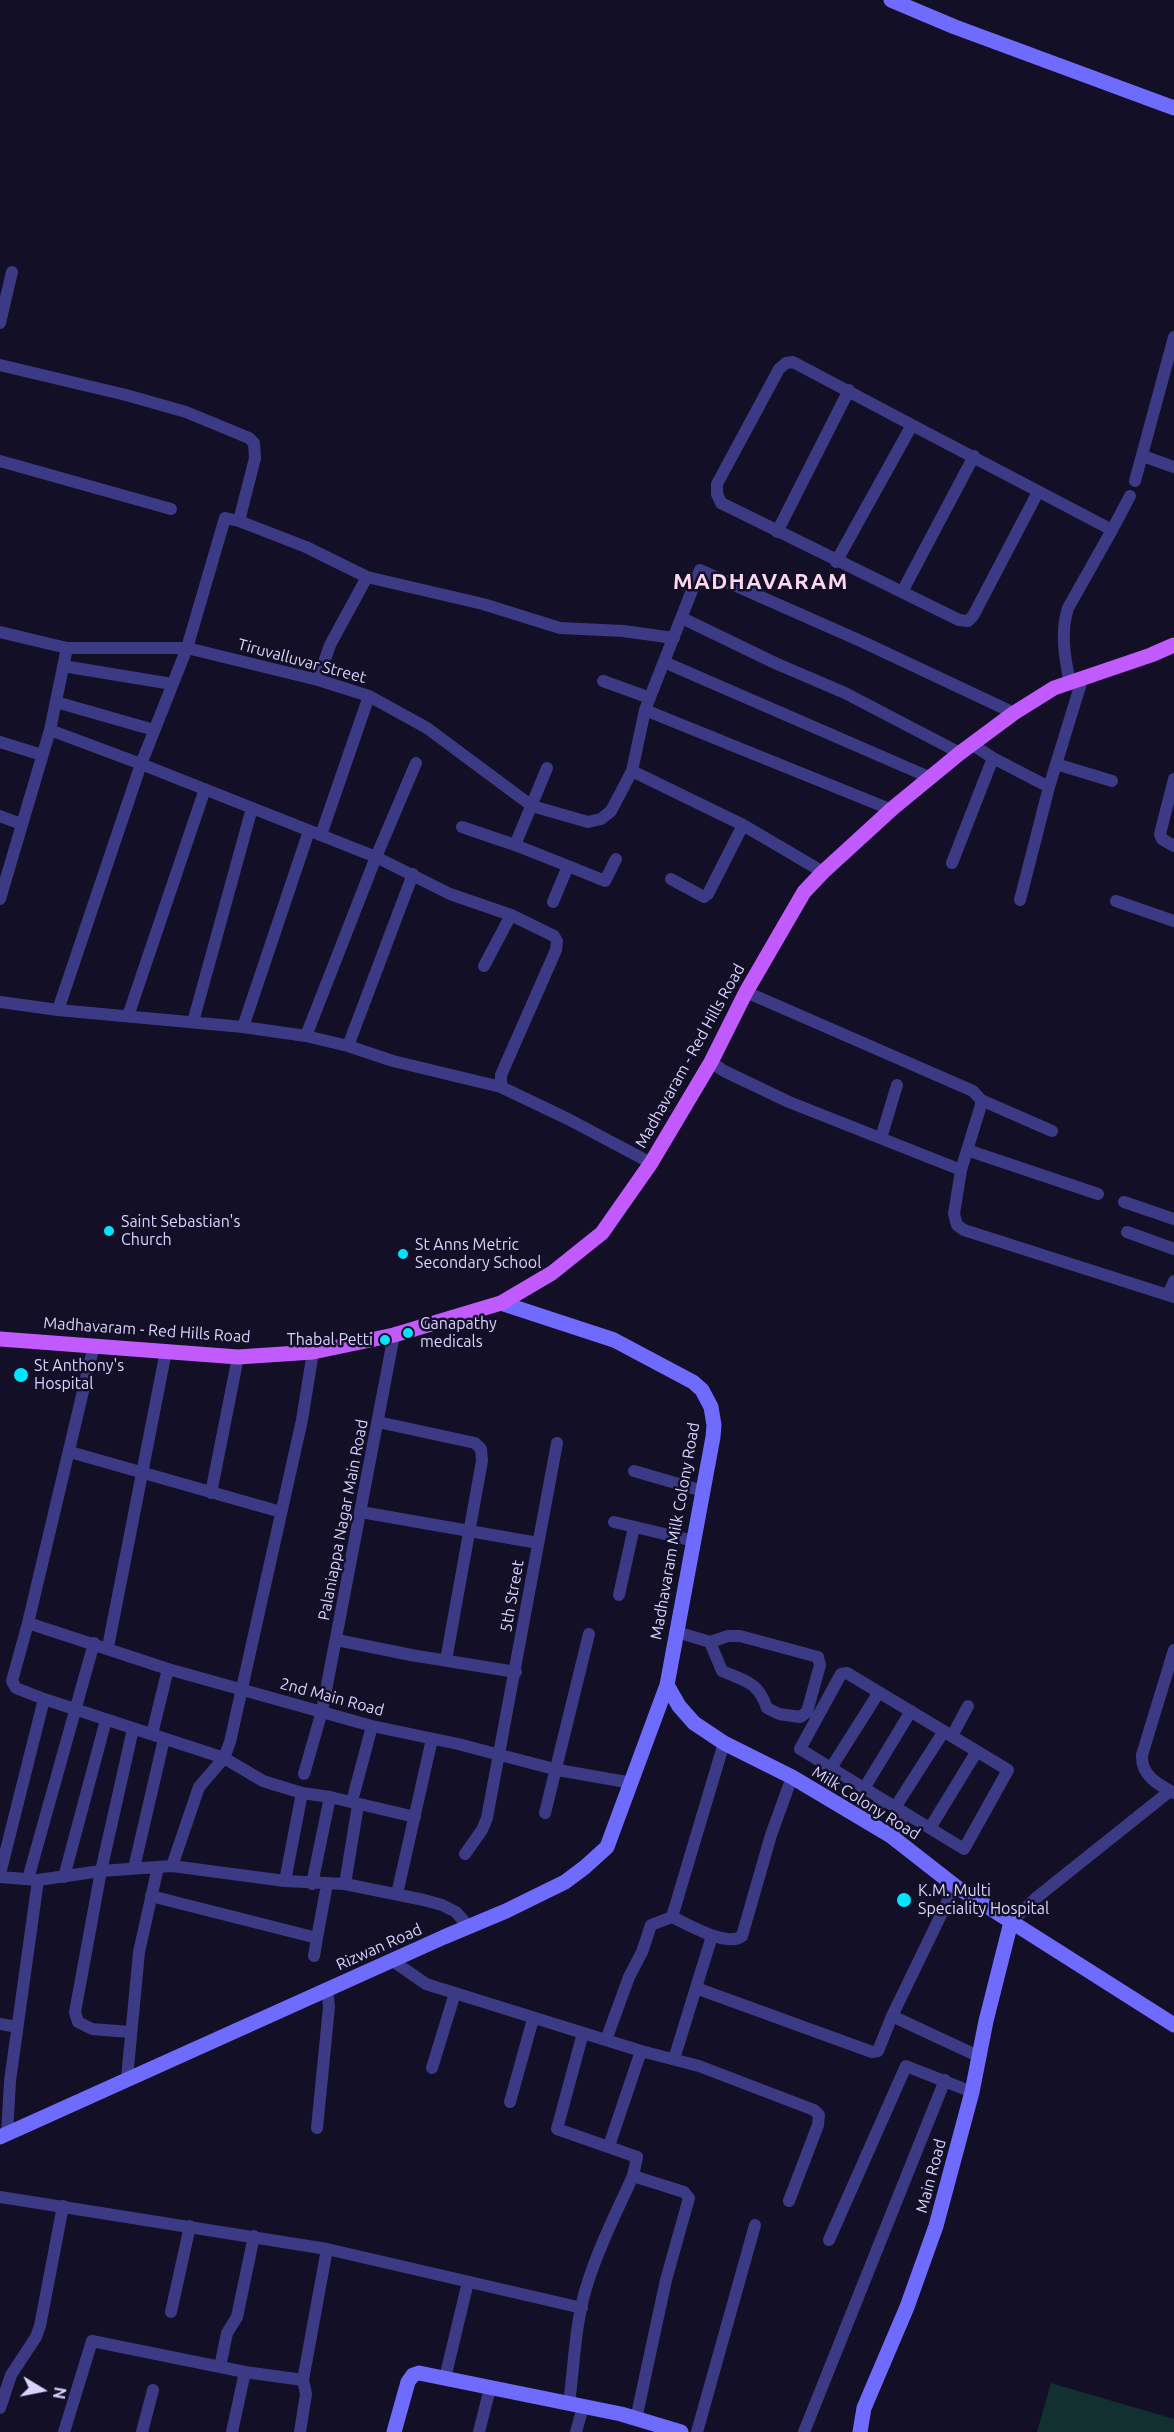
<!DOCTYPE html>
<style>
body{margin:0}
#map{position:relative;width:1174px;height:2432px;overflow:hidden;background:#130f26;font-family:Ubuntu,sans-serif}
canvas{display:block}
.north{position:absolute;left:12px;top:2360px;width:60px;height:60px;-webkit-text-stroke:4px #130f26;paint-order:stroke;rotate:100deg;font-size:16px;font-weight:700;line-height:24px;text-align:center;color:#d9d4ff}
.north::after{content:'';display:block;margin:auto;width:21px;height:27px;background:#d9d4ff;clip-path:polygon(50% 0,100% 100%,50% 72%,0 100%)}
</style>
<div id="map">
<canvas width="1174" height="2432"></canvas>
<div class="north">N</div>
</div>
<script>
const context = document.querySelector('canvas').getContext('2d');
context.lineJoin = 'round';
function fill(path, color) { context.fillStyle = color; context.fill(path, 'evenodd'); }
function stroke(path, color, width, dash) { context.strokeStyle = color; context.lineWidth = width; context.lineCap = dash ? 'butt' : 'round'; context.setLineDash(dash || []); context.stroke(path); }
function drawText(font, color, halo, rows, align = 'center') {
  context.font = font + ' Ubuntu,sans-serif'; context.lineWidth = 5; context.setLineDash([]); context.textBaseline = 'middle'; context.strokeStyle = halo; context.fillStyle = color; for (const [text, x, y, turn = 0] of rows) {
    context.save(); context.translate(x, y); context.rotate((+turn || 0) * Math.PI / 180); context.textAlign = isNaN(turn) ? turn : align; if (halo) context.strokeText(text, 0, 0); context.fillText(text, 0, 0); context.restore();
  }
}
fill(new Path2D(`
 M1051 2383 1174 2419V2432H1037Z`), '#12302f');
stroke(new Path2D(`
 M0 323 12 272
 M0 365 126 395 186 412 249 438 254 443 255 458 239 521
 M912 425 793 362 786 363 779 369 717 484V494L721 503 902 592 974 456
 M1143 456 1174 467
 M0 461 171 509
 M1135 481 1174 337
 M1112 530 1130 496
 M777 532 849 390
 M836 562 912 425 1112 530 1068 608C1060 633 1065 658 1070 684
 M902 592 959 620 968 621 973 616 1038 492
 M682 618 775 663 845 693 960 753
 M0 632 67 648H187L318 680 369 696 427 728 532 806 588 822 601 819 611 811 632 771 645 710 700 570 863 642 1014 713
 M664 662 931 778
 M63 666 172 684
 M318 680 330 645 367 577
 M603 681 650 698
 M56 702 154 730
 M645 710 892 810
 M50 730 141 764 187 648 225 518 239 521 306 547 367 577 483 604 560 628 623 631 674 638
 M0 742 42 755
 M973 745 993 758 1049 787 1082 680
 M416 763 376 857 306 1036 243 1027 58 1010 141 764 376 857 450 894 511 915
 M1056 764 1112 781
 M632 771 743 825
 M1174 779 1160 834 1162 839 1174 846
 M0 816 21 824
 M462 827 515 845 547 768
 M321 835 369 696
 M515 845 568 866 553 902
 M952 863 993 758
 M568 866 605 881 616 859
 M671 879 704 897 708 894 743 825 823 872
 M0 899 50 730 67 648
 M1020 900 1049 787
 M1116 901 1174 921
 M484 966 511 915 554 936 557 941 556 950 501 1075V1087L568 1119 651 1163
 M746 992 973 1091 981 1100V1105L961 1170
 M0 1002 58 1010
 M128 1016 205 789
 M193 1022 252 808
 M243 1027 309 831
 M306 1036 348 1046 413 874
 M348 1046 393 1061 501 1087
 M711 1062 724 1071 789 1102 961 1170 954 1214 957 1225 964 1230 1174 1297
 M981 1100 1052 1131
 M881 1138 897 1085
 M967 1150 1098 1194
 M1124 1202 1174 1219
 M1127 1232 1174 1249
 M1168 1295 1174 1281
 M378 1422 475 1443 481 1449 482 1461 446 1660
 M70 1452 281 1512
 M634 1471 703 1491
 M211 1493 238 1357
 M361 1512 538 1543
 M614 1522 694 1541
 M619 1595 634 1527
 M28 1623 168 1669 372 1726 458 1744 558 1770 632 1783
 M677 1632 710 1642 728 1636H740L818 1657 820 1665 807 1712 800 1717 779 1714 767 1708C758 1682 746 1681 722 1671L710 1642
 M337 1640 411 1655 516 1672
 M108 1647 166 1351
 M1174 1650 1142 1755C1141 1775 1157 1784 1174 1793
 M847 1673 1008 1770 964 1849 800 1749 841 1674Z
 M44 1699 16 1688 12 1681 28 1623 94 1345
 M152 1734 168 1669
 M952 1736 968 1706
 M831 1768 879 1692
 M304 1774 322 1711 394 1335
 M865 1787 911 1711
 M354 1794 372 1726
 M896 1806 944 1731
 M545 1813 589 1634
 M867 1823 882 1799
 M930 1828 977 1751
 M891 1836 905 1813
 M465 1854 482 1830 487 1818 557 1443
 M172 1866 199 1787 224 1758 230 1742 302 1420 313 1352
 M134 1868 164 1739
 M0 1874 44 1699 224 1758 263 1781 302 1793 330 1797 415 1817
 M0 1877 38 1880 101 1871 172 1866 285 1881 302 1793
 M64 1877 106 1720
 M28 1879 94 1643
 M285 1881 345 1884 424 1900 442 1905 456 1912 468 1926
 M312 1884 330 1797
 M345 1884 358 1805
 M397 1894 432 1739
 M151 1896 317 1938 327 1884
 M672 1917C688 1924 727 1948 742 1936L771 1835 792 1777
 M1011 1922 1036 1898 1170 1791
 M314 1956 317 1938
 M393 1961 426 1984 641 2051 699 2066 814 2110 819 2115 818 2125 789 2201
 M696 1988 872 2052 878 2051 892 2016 955 1886
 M892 2016 980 2057
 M0 2024 17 2027
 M130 2032 92 2029 78 2022 75 2012 101 1871 133 1729
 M583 2033 557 2129 637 2157 633 2176
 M606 2040 629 1977 642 1952 651 1925 672 1917 724 1743
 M674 2059 712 1936
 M432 2068 455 1993
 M127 2078 139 1952 158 1867
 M510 2102 533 2019
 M317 2128 329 2007 327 1989
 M7 2134 10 2081 38 1880
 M609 2146 641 2051
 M0 2197 327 2249 582 2308
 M829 2240 906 2066 972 2092
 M171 2312 190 2226
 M220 2367 227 2333 237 2317 254 2236
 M445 2378 468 2282
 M569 2404C574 2366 575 2325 586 2288 598 2249 616 2213 633 2176L684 2192 689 2198 666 2280 636 2419
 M0 2408 11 2375 36 2337 40 2326 63 2206
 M64 2432 92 2341 245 2372
 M142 2432 153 2390
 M232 2432 245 2372 303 2380 327 2249
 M300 2432 306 2394 303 2380
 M479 2432 490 2388
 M576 2432 583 2407
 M697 2432 755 2225
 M804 2432 945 2080`), '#3d3a85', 12);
stroke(new Path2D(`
 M891 0 955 27 1174 108
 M667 1685 679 1706 694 1723 724 1743 792 1777 891 1836 955 1886 1174 2025
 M0 2137 444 1937 506 1911 565 1882 585 1867 607 1847 667 1685 713 1437 714 1425 711 1407 702 1390 693 1382 614 1340 501 1303
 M394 2432 408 2382 413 2375 419 2373 621 2414 681 2432
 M860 2432 864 2408 907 2307 936 2226 972 2092 986 2021 1011 1922`), '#6f6bff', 15);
stroke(new Path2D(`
 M0 1339 238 1357 313 1352 394 1335 501 1303 552 1273 602 1233 651 1163 711 1062 746 992 804 892 823 872 893 808 960 753 1014 713 1054 688 1151 655 1174 645`), '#c25bff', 15);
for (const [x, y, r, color] of [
 [109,1231,6,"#00e5ff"],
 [403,1254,6,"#00e5ff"],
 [408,1333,6,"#00e5ff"],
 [385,1340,6,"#00e5ff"],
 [21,1375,8,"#00e5ff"],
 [904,1900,8,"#00e5ff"]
]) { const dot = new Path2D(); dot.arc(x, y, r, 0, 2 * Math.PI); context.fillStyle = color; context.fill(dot); stroke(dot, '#130f26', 2); }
drawText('16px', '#d9d4ff', '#130f26', [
 ["Tiruvalluvar Street",302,661,15],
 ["Madhavaram - Red Hills Road",690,1056,-61],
 ["Madhavaram - Red Hills Road",147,1330,4],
 ["Palaniappa Nagar Main Road",343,1520,-79],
 ["Madhavaram Milk Colony Road",675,1531,-80],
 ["5th Street",512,1596,-80],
 ["2nd Main Road",332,1697,15],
 ["Milk Colony Road",866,1803,32],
 ["Rizwan Road",379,1947,-24],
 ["Main Road",931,2176,-75]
]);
drawText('16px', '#d9d4ff', '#130f26', [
 ["Saint Sebastian's",121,1222],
 ["Church",121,1240],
 ["St Anns Metric",415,1245],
 ["Secondary School",415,1263],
 ["Ganapathy",420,1324],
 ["medicals",420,1342],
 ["Thabal Petti",373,1340,"right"],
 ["St Anthony's",34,1366],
 ["Hospital",34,1384],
 ["K.M. Multi",918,1891],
 ["Speciality Hospital",918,1909]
], 'left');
context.letterSpacing = '1.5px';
drawText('bold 22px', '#ffd6f0', '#130f26', [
 ["MADHAVARAM",761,582]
]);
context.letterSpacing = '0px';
</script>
